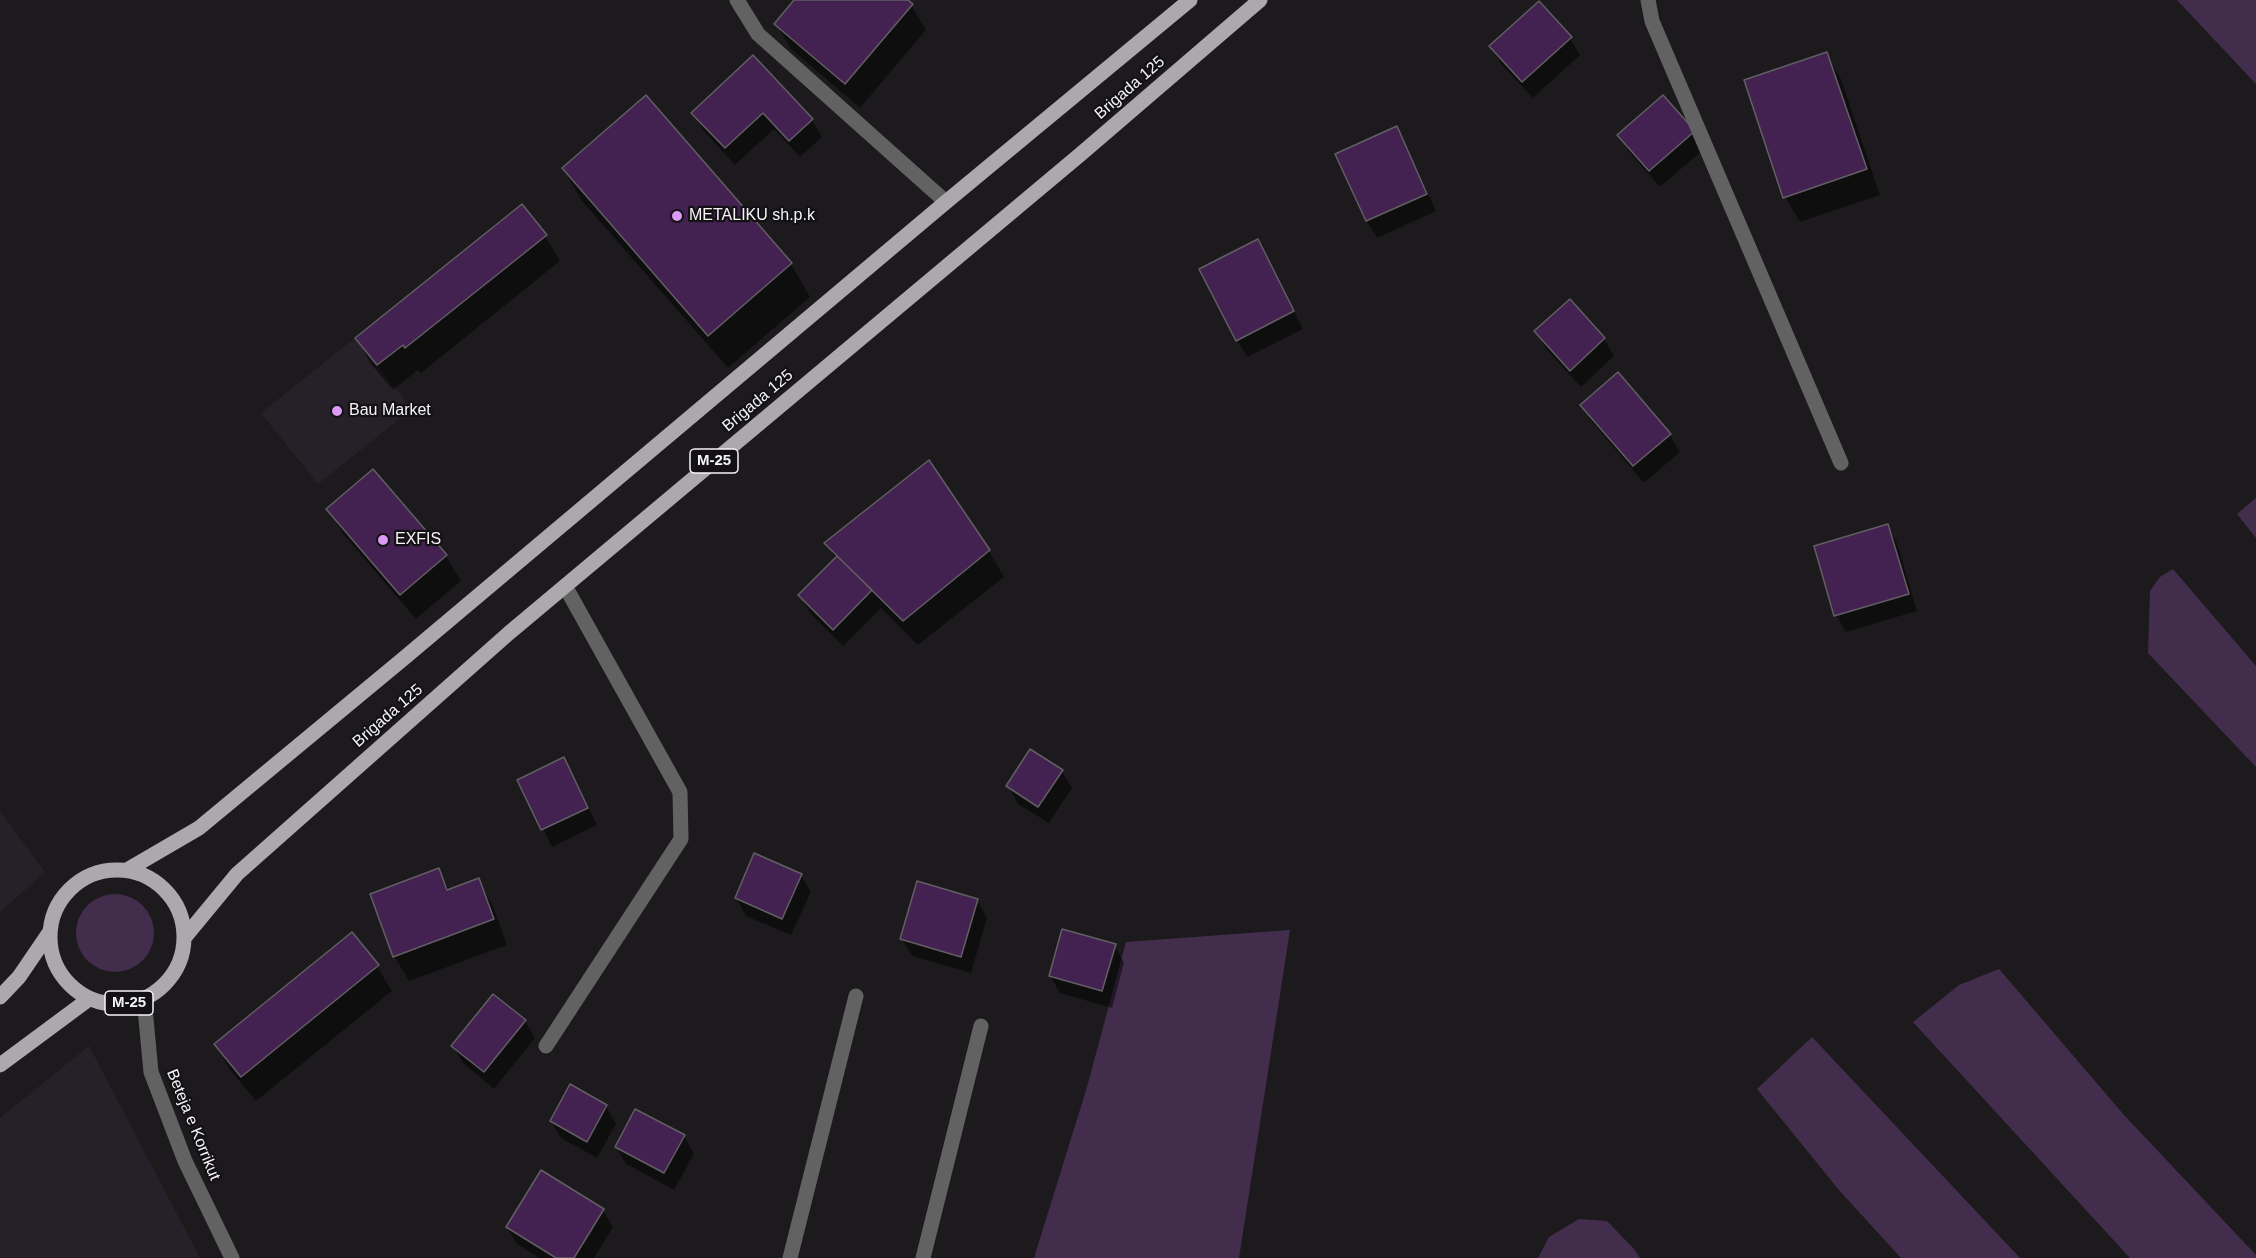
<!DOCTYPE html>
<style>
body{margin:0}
canvas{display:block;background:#1c1a1d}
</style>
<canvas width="2256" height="1258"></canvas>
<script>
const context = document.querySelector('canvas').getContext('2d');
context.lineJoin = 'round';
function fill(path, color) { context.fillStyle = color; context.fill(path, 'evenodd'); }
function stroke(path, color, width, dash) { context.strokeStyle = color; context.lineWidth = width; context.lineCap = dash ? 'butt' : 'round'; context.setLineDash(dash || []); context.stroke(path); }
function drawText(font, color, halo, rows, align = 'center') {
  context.font = font + ' Arial,sans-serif'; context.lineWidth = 4.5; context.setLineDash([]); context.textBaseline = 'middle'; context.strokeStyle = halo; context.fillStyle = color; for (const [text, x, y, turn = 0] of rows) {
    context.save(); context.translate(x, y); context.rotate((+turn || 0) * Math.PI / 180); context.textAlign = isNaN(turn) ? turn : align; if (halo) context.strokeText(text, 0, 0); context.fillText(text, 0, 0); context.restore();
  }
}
fill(new Path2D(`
 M355 338 412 409 318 484 261 413Z
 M0 811 45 872 0 912Z
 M89 1046 200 1258H0V1118Z`), '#262129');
fill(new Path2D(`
 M2177 0H2256V84Z
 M2256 498V538L2237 514Z
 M2173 569 2256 666V767L2148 653 2150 591 2160 577Z
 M76 933a39 39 0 1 1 78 0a39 39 0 1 1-78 0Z
 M1290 930 1239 1258H1034L1087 1087 1126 942Z
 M1999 969 2124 1115 2256 1255V1258H2130L1913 1022 1959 985Z
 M1812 1037 2020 1258H1901L1839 1190 1757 1089Z
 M1579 1219 1607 1221 1634 1249 1640 1258H1538L1549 1237Z`), '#432d4d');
fill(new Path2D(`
 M796 0H906L911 5 926 30 860 108 791 49 776 24Z
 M1570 38 1580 55 1533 98 1501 64 1491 47Z
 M1826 54 1841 79 1880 195 1800 222 1785 197Z
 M753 57 812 120 822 137 800 157 774 129 735 165 703 130 693 113Z
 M646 97 791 264 810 297 728 368 582 201 563 168Z
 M1396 128 1406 145 1436 211 1377 238 1367 221 1337 154Z
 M1694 132 1704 149 1660 187 1629 152 1619 135Z
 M545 236 560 261 421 373 418 370 393 390 371 364 357 338Z
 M1267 258 1303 329 1247 357 1237 340Z
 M1570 301 1604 339 1614 356 1581 387 1546 349 1536 331Z
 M1618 374 1670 435 1680 452 1644 483 1592 422 1582 405Z
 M928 463 989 551 1004 577 918 645 881 608 843 646 810 613 800 596 836 559 826 543Z
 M328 509 446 556 461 581 416 619 343 534Z
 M1887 525 1897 543 1917 611 1846 632 1836 615Z
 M564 759 597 825 552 847 519 780Z
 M1062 771 1072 788 1049 823 1018 804 1008 786Z
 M438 870 450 890 478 880 493 906 507 945 409 981 394 956Z
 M801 875 811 892 791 935 746 916 736 898Z
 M977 900 987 918 971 973 912 956 902 939Z
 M1115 946 1124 963 1112 1008 1060 993 1050 976Z
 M377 966 392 991 256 1101 230 1070 216 1045Z
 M525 1021 535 1038 494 1089 463 1063 453 1046Z
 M570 1086 606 1106 616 1124 597 1158 561 1138 551 1121Z
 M684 1136 694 1154 674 1190 626 1164 616 1147Z
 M603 1210 613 1227 594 1258H539L517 1244 507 1227Z`), '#0007');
const building = new Path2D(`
 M794 0H908L913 4 845 84 774 24Z
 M1539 1 1572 37 1522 82 1489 46Z
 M1827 52 1867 169 1783 198 1744 80Z
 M753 55 813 119 789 141 763 113 725 148 691 113Z
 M646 95 792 263 708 336 562 168Z
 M1663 95 1695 131 1649 171 1617 135Z
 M1397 126 1427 194 1366 221 1335 154Z
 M522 204 547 235 405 348 403 345 377 365 355 338Z
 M1258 239 1294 311 1236 341 1199 269Z
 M1570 299 1605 338 1570 371 1534 331Z
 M1618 372 1671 434 1633 466 1580 405Z
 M929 460 990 550 903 621 824 543Z
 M373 469 447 555 400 595 326 509Z
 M1888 524 1909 594 1834 616 1814 546Z
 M837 556 872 590 833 630 798 595Z
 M1030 749 1063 770 1038 807 1006 786Z
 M564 757 588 808 541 830 517 780Z
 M754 853 802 874 782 919 735 898Z
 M439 868 447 890 479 878 494 919 393 957 370 894Z
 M917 881 978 899 961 957 900 939Z
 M1062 929 1116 944 1102 991 1049 976Z
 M352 932 379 965 241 1077 214 1044Z
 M493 994 526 1020 484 1072 451 1046Z
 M570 1084 607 1105 587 1142 550 1121Z
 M635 1109 685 1135 664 1173 615 1147Z
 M541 1170 604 1209 574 1258H556L506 1227Z`);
fill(building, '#432151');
stroke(building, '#625f63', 1.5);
stroke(new Path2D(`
 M737 0 758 34 946 202
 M1648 0 1652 21 1841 463
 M144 998 151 1072 185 1161 232 1258
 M546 1046 681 839 680 792 565 586
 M790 1258 856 996
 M923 1258 981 1026`), '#636263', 15);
stroke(new Path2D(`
 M50 937a67 67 0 1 1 134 0a67 67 0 1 1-134 0Z
 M127 870 199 828 403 659 946 202 1190 0
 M185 937 237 874 509 633 1082 153 1260 0
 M0 997 19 977 49 933
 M0 1065 89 999`), '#aca9ad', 15);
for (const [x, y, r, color] of [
 [677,216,6,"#da9af6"],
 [337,411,6,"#da9af6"],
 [383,540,6,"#da9af6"]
]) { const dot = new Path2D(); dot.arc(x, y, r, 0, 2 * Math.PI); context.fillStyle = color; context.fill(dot); stroke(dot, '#131114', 2); }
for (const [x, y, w] of [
 [714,461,48],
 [129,1003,48]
]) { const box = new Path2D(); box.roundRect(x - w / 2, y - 12, w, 24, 4.5); context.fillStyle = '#131114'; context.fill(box); stroke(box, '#f5f4f6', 1.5); }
drawText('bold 15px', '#f5f4f6', null, [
 ["M-25",714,461],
 ["M-25",129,1003]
]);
drawText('16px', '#f5f4f6', '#131114', [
 ["Brigada 125",1130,88,-41],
 ["Brigada 125",758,401,-40],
 ["Brigada 125",388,716,-41],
 ["Beteja e Korrikut",193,1125,68]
]);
drawText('16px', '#f5f4f6', '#131114', [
 ["METALIKU sh.p.k",689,216],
 ["Bau Market",349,411],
 ["EXFIS",395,540]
], 'left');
</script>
